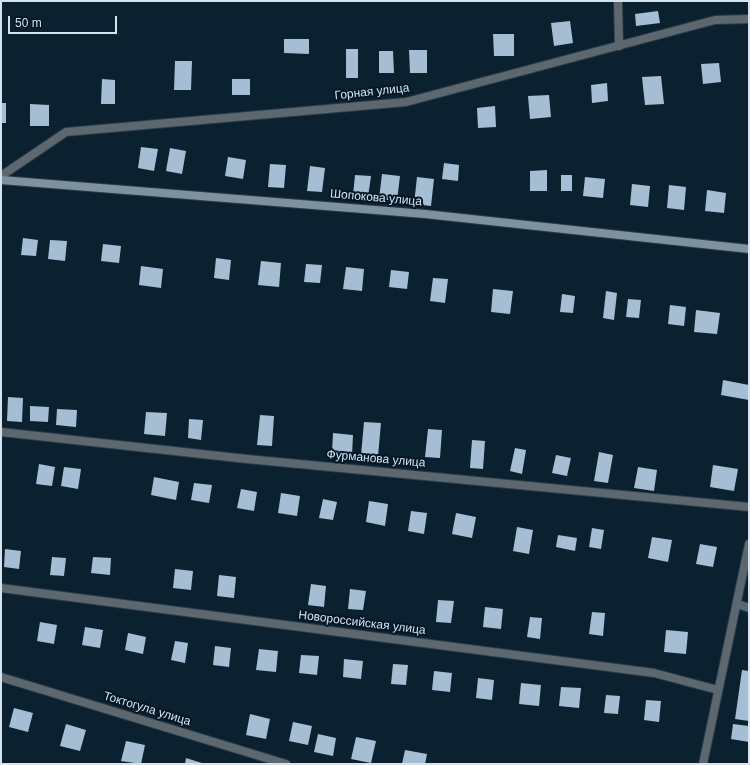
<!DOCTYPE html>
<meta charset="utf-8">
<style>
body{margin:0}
#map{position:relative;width:750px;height:765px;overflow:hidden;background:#0b2130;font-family:Arial,sans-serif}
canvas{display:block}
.frame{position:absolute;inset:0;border:2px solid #d6e3ee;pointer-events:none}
.scale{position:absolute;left:8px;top:16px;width:109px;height:18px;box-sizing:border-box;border:2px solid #d6e3ee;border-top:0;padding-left:5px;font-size:12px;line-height:14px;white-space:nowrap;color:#d6e3ee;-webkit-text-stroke:3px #031726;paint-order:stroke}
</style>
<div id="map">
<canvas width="750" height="765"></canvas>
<div class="frame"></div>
<div class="scale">50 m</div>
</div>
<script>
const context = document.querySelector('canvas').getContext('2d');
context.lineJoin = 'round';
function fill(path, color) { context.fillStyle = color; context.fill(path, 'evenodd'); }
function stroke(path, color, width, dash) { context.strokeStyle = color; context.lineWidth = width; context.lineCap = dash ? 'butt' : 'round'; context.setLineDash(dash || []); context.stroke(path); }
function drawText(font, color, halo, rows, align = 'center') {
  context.font = font + ' Arial,sans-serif'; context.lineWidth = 4; context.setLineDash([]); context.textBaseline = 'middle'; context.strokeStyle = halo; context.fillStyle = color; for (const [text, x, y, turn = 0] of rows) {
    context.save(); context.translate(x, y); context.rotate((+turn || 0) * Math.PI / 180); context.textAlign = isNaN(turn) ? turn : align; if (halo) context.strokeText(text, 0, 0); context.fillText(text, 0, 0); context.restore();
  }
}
fill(new Path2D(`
 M658 11 660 23 636 26 635 14Z
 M570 21 573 43 554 46 551 23Z
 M493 34H514V56H494Z
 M284 39H309V54L284 53Z
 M346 49H358V78H346Z
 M409 50H427V73H410Z
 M379 51H393L394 73H379Z
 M175 61H192L191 90H174Z
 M719 63 721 82 703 84 701 64Z
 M661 76 664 104 645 105 642 77Z
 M102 79 115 80V104H101Z
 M232 79H250V95H232Z
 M607 83 608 101 592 103 591 85Z
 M549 95 551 117 530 119 528 96Z
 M1 103H6V123H1Z
 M30 104 49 105V126H30Z
 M495 106 496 127 478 128 477 108Z
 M141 147 158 149 154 171 138 168Z
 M170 148 186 151 182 174 166 171Z
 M228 157 246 160 243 179 225 176Z
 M444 163 459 165 458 181 442 179Z
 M270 164 286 165 284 188 268 187Z
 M310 166 325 168 322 192 307 191Z
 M547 170V191H530V171Z
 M382 174 400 176 397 201 379 199Z
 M355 175 371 176 368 197 353 195Z
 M561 175H572V191H561Z
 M417 177 434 179 431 206 414 204Z
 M585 177 605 179 603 198 583 196Z
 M632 184 650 186 648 207 630 205Z
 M669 185 686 187 684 210 667 208Z
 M707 190 726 193 724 213 705 211Z
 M23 238 38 240 36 256 21 255Z
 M50 240 67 241 65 261 48 259Z
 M103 244 121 246 119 263 101 261Z
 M216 258 231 260 229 280 214 278Z
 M261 261 281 263 279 287 258 285Z
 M306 264 322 265 320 283 304 282Z
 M141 266 163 269 161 288 139 285Z
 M346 267 364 269 362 291 343 289Z
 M391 270 409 272 407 289 389 287Z
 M433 278 448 279 445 303 430 301Z
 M493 289 513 291 510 314 491 312Z
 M606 291 617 293 614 320 603 318Z
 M562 294 575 296 573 313 560 312Z
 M628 299 641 300 639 318 626 317Z
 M670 305 686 307 684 326 668 324Z
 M696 310 720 313 717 334 694 332Z
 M723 380 749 385V400L721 395Z
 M8 397 23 398 22 422 7 421Z
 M30 406 49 407 48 422 30 421Z
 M57 409 77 410 76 427 56 425Z
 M146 412 167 413 165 436 144 434Z
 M260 415 274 416 272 446 257 445Z
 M189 419 203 420 201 440 188 438Z
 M364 422 381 423 378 456 361 455Z
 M428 429 442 430 440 458 425 457Z
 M333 433 353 435 352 455 332 453Z
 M472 440 485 441 483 469 470 468Z
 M515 448 526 450 522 474 510 471Z
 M599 452 613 455 608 483 594 481Z
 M556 455 571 458 567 476 552 473Z
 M39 464 55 467 52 486 36 484Z
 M713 465 738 469 734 491 710 487Z
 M64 467 81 469 78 489 61 486Z
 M638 467 657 470 654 491 634 488Z
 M154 477 179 482 176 500 151 495Z
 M194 483 212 485 209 503 191 500Z
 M241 489 257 492 254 511 237 508Z
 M281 493 300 496 297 516 278 513Z
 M323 499 337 502 333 520 319 518Z
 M369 501 388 504 385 526 366 522Z
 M411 511 427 513 424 534 408 531Z
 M456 513 476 517 472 538 452 534Z
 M517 527 533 530 529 554 513 551Z
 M592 528 604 530 601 549 589 547Z
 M558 535 577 538 575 551 556 547Z
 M652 537 672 540 668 562 648 558Z
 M700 544 717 547 713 567 696 564Z
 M5 549 21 551 19 569 4 567Z
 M52 557 66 558 64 576 50 575Z
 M93 557 111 558 110 575 91 573Z
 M175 569 193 571 191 590 173 588Z
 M219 575 236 577 234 598 217 596Z
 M311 584 326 586 324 607 308 605Z
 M350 589 366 591 363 610 348 609Z
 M438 600 454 601 451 623 436 622Z
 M485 607 503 609 501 629 483 627Z
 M592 612 605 613 603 636 589 634Z
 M530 617 542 618 540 639 527 637Z
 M40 622 57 625 54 644 37 641Z
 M85 627 103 630 100 648 82 645Z
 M666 630 688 632 686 654 664 652Z
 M128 633 146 637 143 654 125 650Z
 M175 641 188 643 185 663 171 660Z
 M215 646 231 648 229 667 213 665Z
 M259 649 278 651 276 672 256 670Z
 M301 655 319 656 317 675 299 673Z
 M344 659 363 661 361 679 343 677Z
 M393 664 408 665 406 685 391 684Z
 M742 670 749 671V721L735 719Z
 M434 671 452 673 450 692 432 690Z
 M478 678 494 680 492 700 476 698Z
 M521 683 541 685 539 706 519 704Z
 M561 687 581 688 579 708 559 706Z
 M606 695 620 696 618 714 604 713Z
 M646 700 661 701 659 722 644 720Z
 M14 708 33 713 28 732 9 727Z
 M250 714 270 719 266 739 246 735Z
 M293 722 312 726 308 745 289 741Z
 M66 724 86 730 80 751 60 746Z
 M733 724 749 726V742L731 739Z
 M318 734 336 738 333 756 314 752Z
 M356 737 376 741 371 763 351 759Z
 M126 741 145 745 141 764 121 761Z
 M405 750 427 754 425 764H402Z
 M186 758 205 764H185Z`), '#a5bed3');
const street = new Path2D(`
 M618 1 619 46
 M1 176 66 132 406 102 715 20 749 19
 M1 432 247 459 749 507
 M1 588 654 673 718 690
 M737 604 749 608
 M1 677 286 764
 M703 764 749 544`);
const secondary = new Path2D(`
 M1 180 425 214 749 249`);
stroke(street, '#273c4b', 10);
stroke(secondary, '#273c4b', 10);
stroke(street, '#5d6770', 8);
stroke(secondary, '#80919e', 8);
drawText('12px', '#d6e3ee', '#031726', [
 ["Горная улица",372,92,-6],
 ["Шопокова улица",376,198,5],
 ["Фурманова улица",376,459,5],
 ["Новороссийская улица",362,623,7],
 ["Токтогула улица",147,709,17]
]);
</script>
